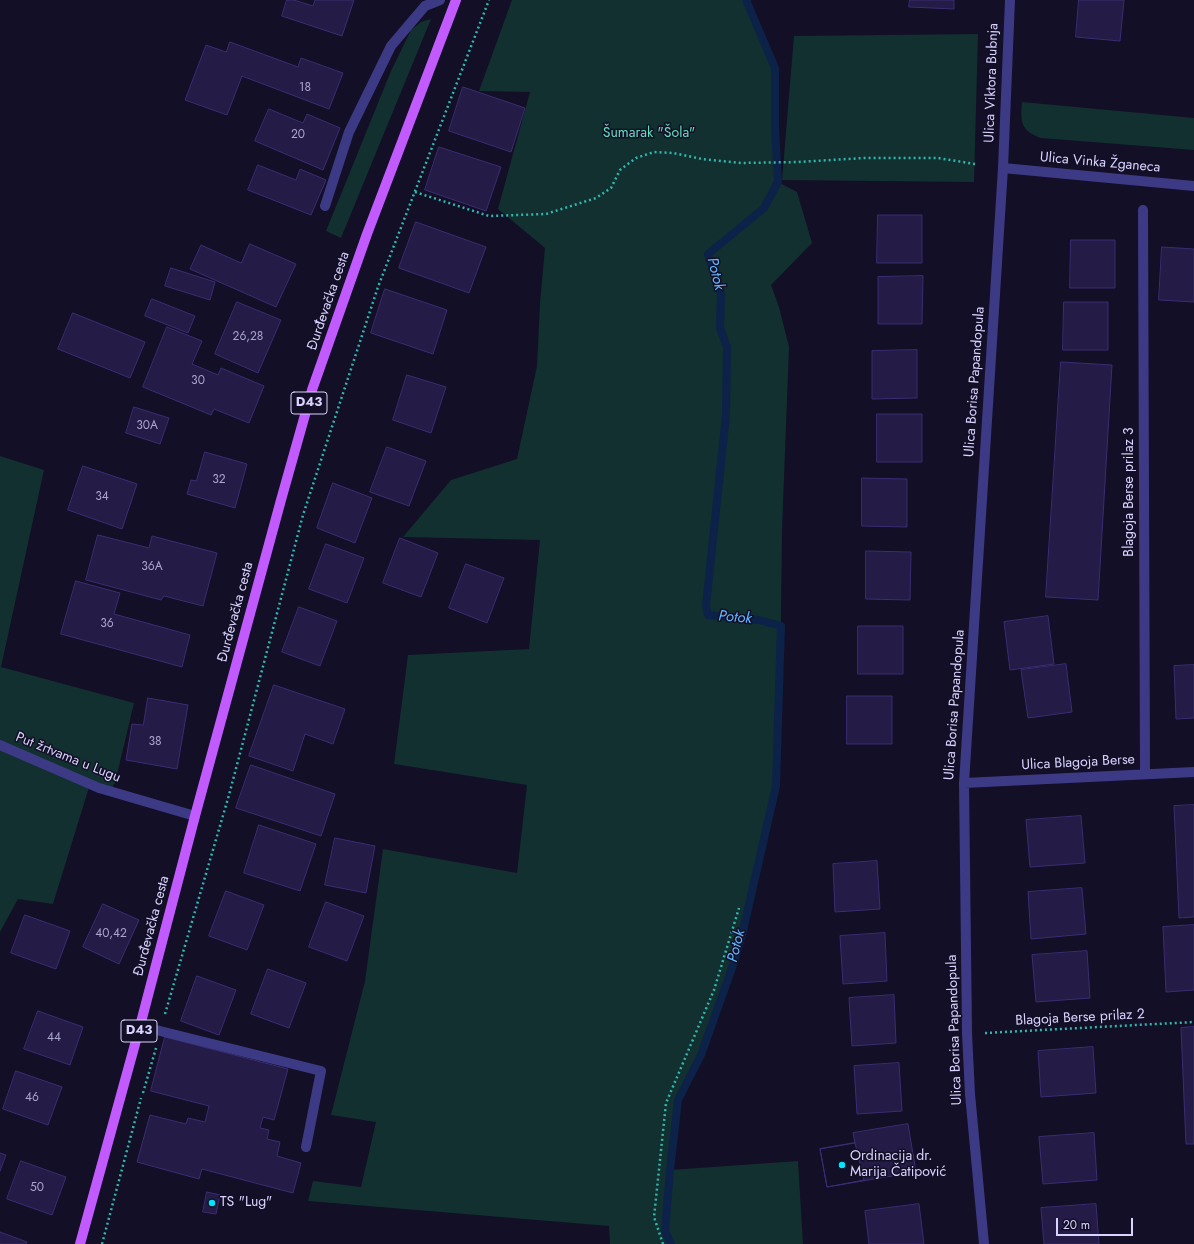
<!DOCTYPE html>
<meta charset="utf-8">
<style>
body{margin:0}
#map{position:relative;width:1194px;height:1244px;overflow:hidden;background:#130f26;font-family:Jost,sans-serif}
canvas{display:block}
.scale{position:absolute;left:1056px;top:1218px;width:77px;height:18px;box-sizing:border-box;border:2px solid #d9d4ff;border-top:0;padding-left:5px;font-size:12px;line-height:14px;white-space:nowrap;color:#d9d4ff;-webkit-text-stroke:3px #130f26;paint-order:stroke}
</style>
<div id="map">
<canvas width="1194" height="1244"></canvas>
<div class="scale">20 m</div>
</div>
<script>
const context = document.querySelector('canvas').getContext('2d');
context.lineJoin = 'round';
function fill(path, color) { context.fillStyle = color; context.fill(path, 'evenodd'); }
function stroke(path, color, width, dash) { context.strokeStyle = color; context.lineWidth = width; context.lineCap = dash ? 'butt' : 'round'; context.setLineDash(dash || []); context.stroke(path); }
function drawText(font, color, halo, rows, align = 'center') {
  context.font = font + ' Jost,sans-serif'; context.lineWidth = 3; context.setLineDash([]); context.textBaseline = 'middle'; context.strokeStyle = halo; context.fillStyle = color; for (const [text, x, y, turn = 0] of rows) {
    context.save(); context.translate(x, y); context.rotate((+turn || 0) * Math.PI / 180); context.textAlign = isNaN(turn) ? turn : align; if (halo) context.strokeText(text, 0, 0); context.fillText(text, 0, 0); context.restore();
  }
}
fill(new Path2D(`
 M512 0H751V11L775 68V151L778 182 797 192 812 243 771 285 779 307 789 347 782 530 780 693 776 786 743 931 733 965 701 1055 678 1100 670 1170 798 1161 803 1244H610L609 1226 308 1201 313 1181 361 1187 376 1122 331 1115 365 981 383 849 517 873 527 785 394 764 408 655 529 649 540 540 403 537 451 480 517 459 537 366 540 303 545 248 498 209 530 92 479 91Z
 M431 19 341 238 326 231 391 71 411 30 421 22Z
 M978 34 974 182 782 180 794 36Z
 M1022 102 1194 118V150L1041 138C1021 131 1020 122 1022 102Z
 M0 456 44 470 1 667 134 703 115 783 110 791 90 784 53 904 18 899 0 932Z`), '#12302f');
stroke(new Path2D(`
 M671 1244 665 1231 670 1170 678 1100 701 1055 733 965 743 931 776 786 781 626 759 620 708 615 706 606 726 415 727 347 720 328 721 294 708 254 764 208 778 182 775 127V68L746 0`), '#0c2248', 8);
const building = new Path2D(`
 M287 0H294L313 6 315 0H354L342 36 282 16Z
 M910 0H954V9L909 7Z
 M1079 0H1124L1120 41 1076 37Z
 M230 42 298 67 301 58 343 73 329 109 242 76 227 115 185 100 206 45 226 52Z
 M463 87 525 108 511 152 449 131Z
 M269 109 303 123 307 114 340 128 323 170 255 141Z
 M439 147 501 167 486 211 425 190Z
 M258 165 296 180 300 169 326 180 311 215 248 190Z
 M878 215H922V263H877Z
 M416 222 486 247 469 293 399 268Z
 M1071 240H1115V288H1070Z
 M250 244 296 264 276 307 190 269 201 245 241 263Z
 M1162 247 1194 249V302L1159 300Z
 M171 268 215 282 210 300 165 286Z
 M923 276 922 324H878V277Z
 M385 289 447 310 433 354 371 333Z
 M152 299 195 316 188 333 145 316Z
 M237 302 281 320 258 373 215 354Z
 M1064 302H1108V350H1063Z
 M73 313 145 342 130 378 58 349Z
 M167 327 202 341 192 364 218 375 221 368 264 386 249 423 214 409 211 415 143 387Z
 M917 350V398L872 399V351Z
 M1061 362 1112 365 1098 600 1046 597Z
 M407 375 446 387 431 433 393 420Z
 M134 407 169 418 160 444 126 433Z
 M877 414H922V462H877Z
 M387 447 426 461 409 506 370 492Z
 M205 452 247 464 235 508 187 494 191 480 196 481Z
 M83 466 137 484 122 529 68 510Z
 M862 478 907 479V527L862 526Z
 M333 483 372 498 355 543 317 528Z
 M98 535 149 548 152 536 217 553 203 606 164 596 161 600 86 580Z
 M400 538 438 553 421 597 383 583Z
 M326 544 364 558 347 603 309 589Z
 M866 551 911 552 910 600 866 599Z
 M466 564 504 578 487 623 449 608Z
 M76 581 120 593 114 614 190 635 182 667 61 634Z
 M299 607 337 621 320 666 282 652Z
 M1048 616 1054 664 1010 670 1004 622Z
 M858 626H903V674H858Z
 M1066 664 1072 712 1028 718 1021 670Z
 M1194 665V718L1176 719 1174 666Z
 M274 685 345 709 333 744 305 734 293 771 249 756Z
 M847 696H892V744H847Z
 M148 698 188 705 177 769 126 760 132 724 143 725Z
 M251 765 335 794 321 836 236 808Z
 M1194 805V917L1179 918 1174 806Z
 M1081 816 1085 863 1030 867 1026 820Z
 M259 825 316 844 300 891 244 873Z
 M335 838 375 846 366 893 325 885Z
 M877 861 880 909 835 912 833 864Z
 M1082 888 1086 934 1031 939 1028 892Z
 M226 891 264 905 247 950 209 936Z
 M326 902 364 916 347 961 309 947Z
 M103 904 139 920 119 964 83 947Z
 M25 915 70 931 56 969 11 953Z
 M1194 925V990L1166 992 1163 927Z
 M885 933 887 981 843 984 840 936Z
 M1087 951 1090 998 1036 1002 1032 955Z
 M268 969 306 983 289 1028 251 1014Z
 M197 976 236 990 219 1035 181 1021Z
 M894 995 896 1043 852 1046 849 998Z
 M38 1011 83 1027 70 1065 24 1049Z
 M1194 1027V1144H1186L1181 1028Z
 M165 1037 288 1069 274 1120 263 1117 260 1128 269 1130 267 1139 280 1142 277 1156 301 1163 293 1193 202 1169 199 1179 137 1162 150 1115 186 1124 188 1118 205 1122 209 1106 151 1091Z
 M1093 1047 1096 1093 1041 1097 1038 1051Z
 M899 1063 902 1111 857 1114 854 1066Z
 M16 1071 62 1087 48 1125 3 1109Z
 M908 1124 916 1172 827 1187 820 1149 855 1143 853 1133Z
 M1094 1133 1097 1180 1043 1184 1039 1137Z
 M855 1143 864 1180 827 1187 820 1149Z
 M0 1153 6 1155 0 1171Z
 M21 1161 66 1177 52 1215 7 1199Z
 M207 1192 220 1195 216 1214 203 1212Z
 M919 1204 924 1244H869L865 1211Z
 M1096 1204 1099 1244H1044L1041 1208Z
 M0 1232 27 1242 26 1244H0Z`);
fill(building, '#241b47');
stroke(building, '#3b2d73', 1);
stroke(new Path2D(`
 M415 192 489 216 546 214 596 198 611 188 620 170 636 158 654 152 673 153 702 159 741 163 798 162 864 158H938L975 164
 M165 1014 229 795 303 515 378 287 489 0
 M985 1033 1194 1022
 M143 1093 156 1048
 M102 1244 141 1098
 M663 1244 654 1217 666 1103 714 990 739 908`), '#2fb8b0', 2.5, [2, 3]);
stroke(new Path2D(`
 M325 206 349 132 391 46 425 6 440 0
 M140 1026 321 1071 306 1147`), '#3d3a85', 10);
stroke(new Path2D(`
 M1003 168 1194 186
 M1143 210 1145 774
 M0 745 99 788 195 816
 M964 783 1194 772
 M984 1244 970 1094 967 1033 964 783 1003 168 1010 0`), '#3d3a85', 10);
stroke(new Path2D(`
 M80 1244 140 1026 195 816 281 500 312 390 367 234 456 0`), '#c25bff', 10);
for (const [x, y, r, color] of [
 [842,1165,4,"#00e5ff"],
 [212,1203,4,"#00e5ff"]
]) { const dot = new Path2D(); dot.arc(x, y, r, 0, 2 * Math.PI); context.fillStyle = color; context.fill(dot); stroke(dot, '#130f26', 1.5); }
drawText('12px', '#aca6d1', null, [
 ["18",305,88],
 ["20",298,135],
 ["26,28",248,337],
 ["30",198,381],
 ["30A",147,426],
 ["32",219,480],
 ["34",102,497],
 ["36A",152,567],
 ["36",107,624],
 ["38",155,742],
 ["40,42",111,934],
 ["44",54,1038],
 ["46",32,1098],
 ["50",37,1188]
]);
for (const [x, y, w] of [
 [309,403,36],
 [139,1031,36]
]) { const box = new Path2D(); box.roundRect(x - w / 2, y - 11, w, 22, 3); context.fillStyle = '#130f26'; context.fill(box); stroke(box, '#d9d4ff', 1); }
drawText('bold 13px', '#d9d4ff', null, [
 ["D43",309,403],
 ["D43",139,1031]
]);
drawText('14px', '#d9d4ff', '#130f26', [
 ["Ulica Viktora Bubnja",992,83,-88],
 ["Ulica Vinka Žganeca",1100,163,5],
 ["Đurđevačka cesta",329,301,-71],
 ["Ulica Borisa Papandopula",975,382,-86],
 ["Blagoja Berse prilaz 3",1130,492,-90],
 ["Đurđevačka cesta",236,612,-75],
 ["Ulica Borisa Papandopula",955,705,-86],
 ["Put žrtvama u Lugu",68,758,22],
 ["Ulica Blagoja Berse",1078,763,-3],
 ["Đurđevačka cesta",152,926,-75],
 ["Blagoja Berse prilaz 2",1080,1018,-3],
 ["Ulica Borisa Papandopula",955,1030,-92]
]);
drawText('14px', '#5fe0c0', '#130f26', [
 ["Šumarak \"Šola\"",649,134]
]);
drawText('14px', '#d9d4ff', '#130f26', [
 ["Ordinacija dr.",850,1157],
 ["Marija Čatipović",850,1173],
 ["TS \"Lug\"",220,1203]
], 'left');
drawText('italic 15px', '#62b6ff', '#130f26', [
 ["Potok",715,274,76],
 ["Potok",735,618,5],
 ["Potok",737,946,-76]
]);
</script>
